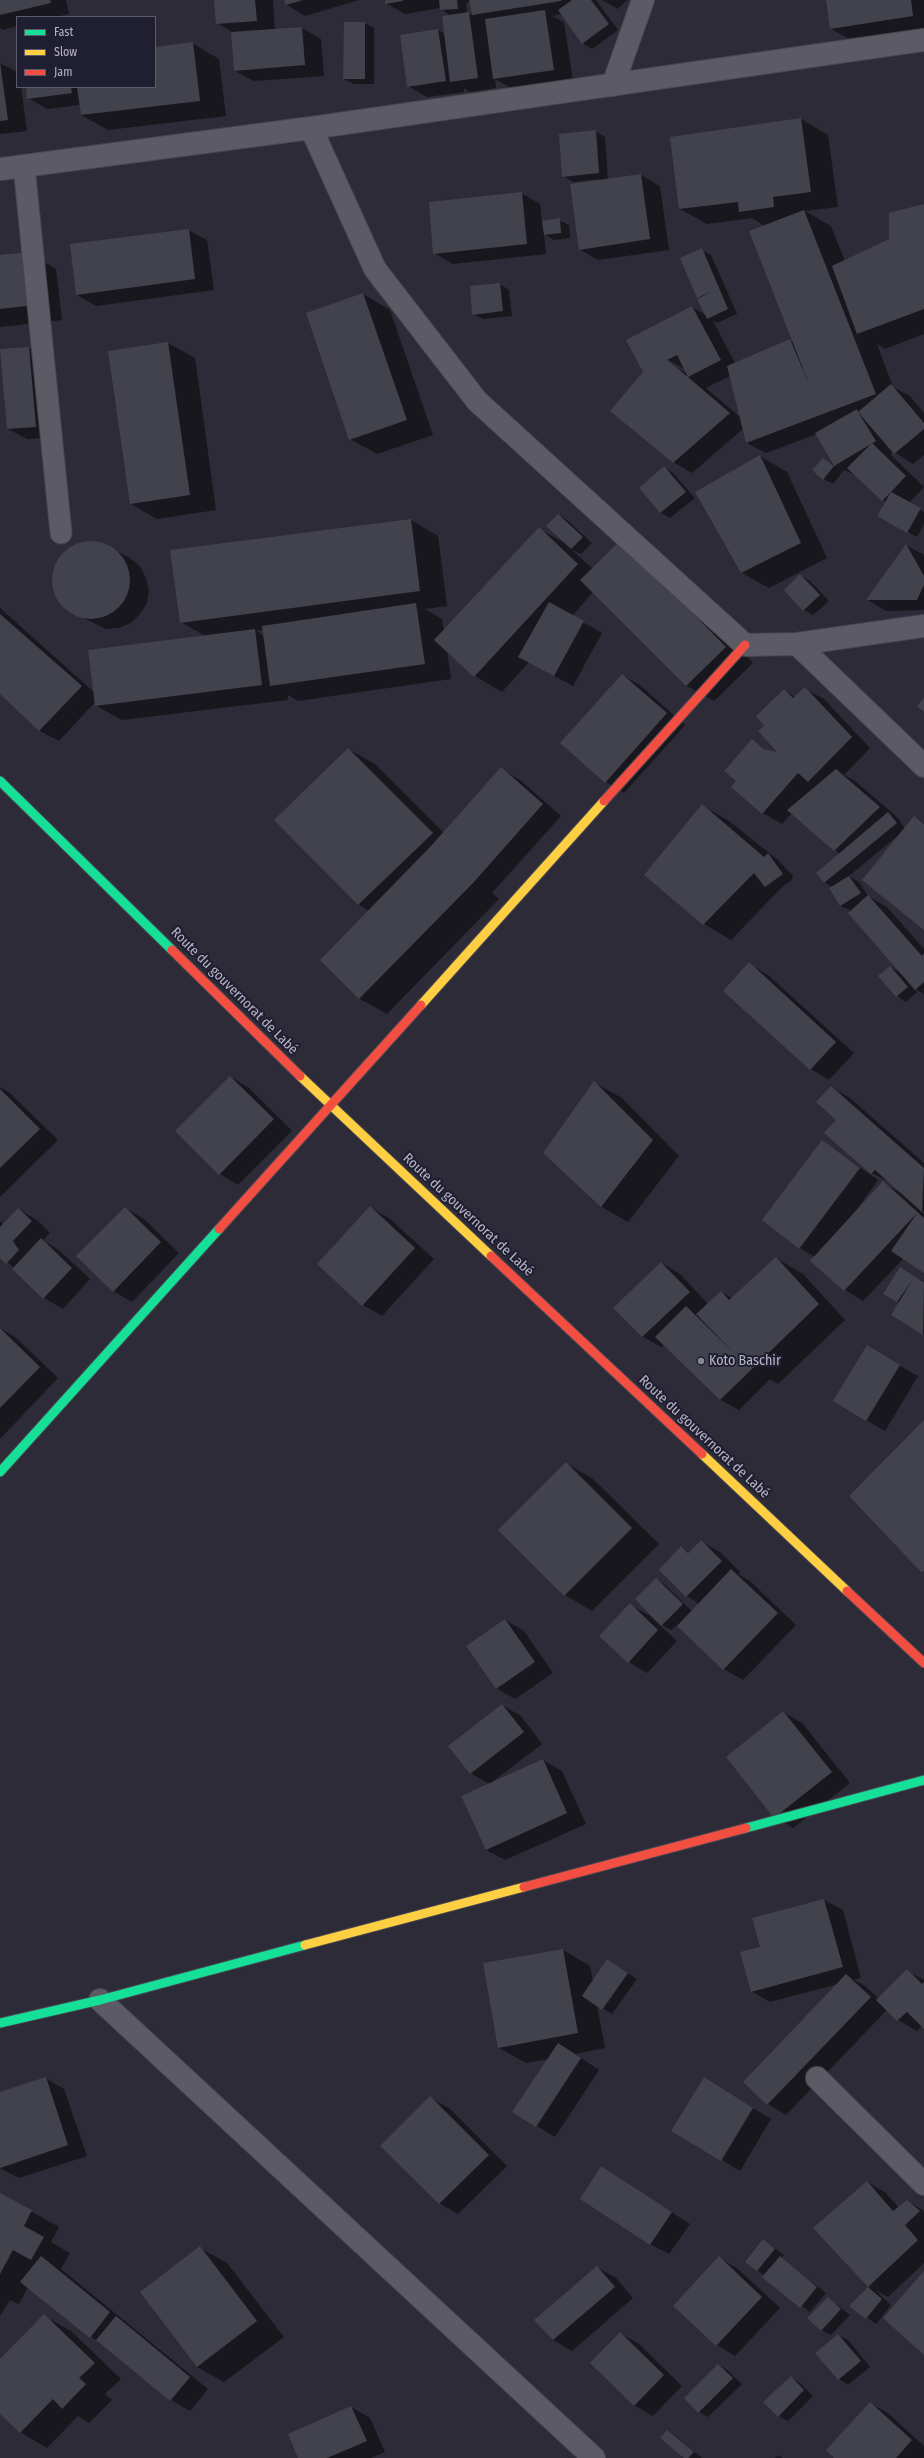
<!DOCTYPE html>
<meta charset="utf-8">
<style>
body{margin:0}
#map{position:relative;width:924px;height:2458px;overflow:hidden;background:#2c2b37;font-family:"Fira Sans Condensed",sans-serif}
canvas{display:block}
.legend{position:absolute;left:16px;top:16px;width:140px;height:72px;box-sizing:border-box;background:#201f31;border:1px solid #5c5b6d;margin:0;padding:5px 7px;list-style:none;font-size:12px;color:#b7b6c7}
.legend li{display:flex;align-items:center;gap:8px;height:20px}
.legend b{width:20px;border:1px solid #5c5b6d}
</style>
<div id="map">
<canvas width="924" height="2458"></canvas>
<ul class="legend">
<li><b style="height:5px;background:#16e098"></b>Fast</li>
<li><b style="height:5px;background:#ffcf43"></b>Slow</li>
<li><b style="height:5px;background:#f24e42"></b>Jam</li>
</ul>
</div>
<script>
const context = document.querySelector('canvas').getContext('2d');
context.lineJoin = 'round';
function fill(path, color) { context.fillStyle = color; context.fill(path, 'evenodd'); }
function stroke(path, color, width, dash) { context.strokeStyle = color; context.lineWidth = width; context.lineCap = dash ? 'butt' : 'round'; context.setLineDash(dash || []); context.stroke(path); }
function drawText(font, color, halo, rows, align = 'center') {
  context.font = font + ' "Fira Sans Condensed",sans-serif'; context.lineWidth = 4; context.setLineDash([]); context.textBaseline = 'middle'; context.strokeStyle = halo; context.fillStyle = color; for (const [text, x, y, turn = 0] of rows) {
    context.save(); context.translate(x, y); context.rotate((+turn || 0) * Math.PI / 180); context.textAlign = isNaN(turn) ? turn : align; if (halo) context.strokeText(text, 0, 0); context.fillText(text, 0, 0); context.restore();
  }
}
fill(new Path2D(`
 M0 0H66L69 14 55 17H17V26L3 30 0 28Z
 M215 0H273L275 30 302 28 321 39 324 76 254 81 235 71 232 32 217 23Z
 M285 0H359L305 16 287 5Z
 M386 0H596L618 30 592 49 582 43 562 14 552 16 564 22 573 81 513 89 495 79 496 88 470 92 464 88V92L427 97 408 86 401 36 438 30 445 34 451 16 440 8 405 14 386 3ZM471 2 473 15 467 13 466 3Z
 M602 0H627L618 9Z
 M827 0H924V34L858 44 831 29Z
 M364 23 374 28V84H354L344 79Z
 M192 43 219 59 226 116 108 130 81 115 80 105 47 109 28 98 27 87H155V48Z
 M0 63 17 72V87H21L27 131 0 134Z
 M801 119 828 135 838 207 805 211 831 226 845 261 890 240 924 205V334L885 349 877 344 893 387 910 396 924 413V455L913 464 894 452 890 454 924 487 909 503 924 512V524L917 537 878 516 886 502 856 475 844 470 833 484 824 479 823 459 836 466 817 434 766 453 747 443 744 428 692 473 673 462 644 373 692 307 706 315 700 299 698 297 701 250 711 255 737 314 717 323 713 321 735 363 790 341 794 343 765 226 752 218 707 224 680 209ZM663 357 686 370V373L662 359ZM730 376 741 418 706 388Z
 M595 131 605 137 608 180 641 175 660 186 669 250 598 260 579 249 599 179 573 182 563 176Z
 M521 193 540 204 542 222 559 220 569 225 570 238 554 240 544 234 546 254 453 264 434 253Z
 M188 230 207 240 214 290 96 306 77 295Z
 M29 253 56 269 62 320 0 327V256Z
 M500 284 509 290 512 316 483 319 473 314Z
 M363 294 390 310 433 435 377 454 350 439Z
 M168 343 195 358 216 510 157 519 131 504 109 352Z
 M29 348 48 358 55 437 27 439 8 429Z
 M760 456 787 472 827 558 769 588 742 573 696 492Z
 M664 467 673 473 695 498 670 518 661 513 640 488Z
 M559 515 568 521 592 543 581 554 572 550 593 569 648 557 753 663 714 701 687 686 593 592 572 616 602 633 573 686 529 662 502 692 475 676 447 650 451 679 298 701 288 695V700L122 720 95 705V702L59 741 40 731 0 693V608L94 692 205 636 181 622 411 520 438 536 447 606 425 609 442 619 444 631 539 529 565 543ZM263 630 264 636 257 631Z
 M99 542 130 558 140 566 146 578 149 590 147 603 140 614 131 623 119 628 106 629 74 613 64 607 53 585 58 562 65 552 75 546Z
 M906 545 924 555V610L886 611 868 600Z
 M800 575 810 581 829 601 813 615 804 610Z
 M622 675 641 686 685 725 624 793 606 782Z
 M805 689 824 699 870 748 844 775 855 781 898 818 905 829 914 817 924 823V929L900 834 849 876 859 882 868 896 887 907 924 949V994L913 988 917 992 906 1002 897 996 890 967 902 973 851 911 841 906 830 888 832 887 825 883 817 873 840 854 792 813 782 824 763 813 733 787 738 781 752 740 768 751 780 754 766 726 784 691 796 697Z
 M348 749 375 764 444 833 501 769 520 780 561 816 492 893 499 899 387 1014 360 999 321 960 369 911 359 905 275 820Z
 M703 806 729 821 778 860 793 876 792 880 782 887 731 940 704 924 646 875Z
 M749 964 768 975 854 1053 829 1080 811 1069Z
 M231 1077 249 1088 292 1131 238 1185 220 1174Z
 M595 1083 622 1098 679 1156 628 1222 602 1207 545 1153Z
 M0 1087 11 1094 58 1140 0 1197Z
 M831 1087 850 1098 924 1163V1212L919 1209 924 1214V1272L904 1258 863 1301 845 1290 815 1257 800 1248 822 1141 878 1180 852 1217 883 1183 901 1193 891 1183 872 1173Z
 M370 1207 389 1218 434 1259 382 1316 363 1305 318 1264Z
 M125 1208 144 1219 179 1253 132 1302 113 1291Z
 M18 1209 37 1220 50 1233 43 1240 60 1251 90 1279 63 1309 44 1298 15 1268 0 1257V1221L4 1225Z
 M776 1258 803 1274 845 1320 778 1384 770 1379 739 1410 721 1400 664 1345 661 1347 642 1336 662 1263 680 1274 708 1304 721 1292 732 1298Z
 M910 1274 924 1284V1334L893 1315 900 1303 885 1293Z
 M0 1328 15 1337 58 1378 0 1439Z
 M867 1347 918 1376 885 1431 834 1401Z
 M566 1463 593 1479 659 1544 592 1611 565 1595Z
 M701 1542 720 1552 740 1572 738 1574 750 1581 796 1625 743 1680 724 1669 677 1625 671 1630 662 1625 656 1579 665 1585 692 1611 699 1604 687 1596 660 1570 682 1548 690 1553Z
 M630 1605 649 1615 677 1641 647 1673 629 1662Z
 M505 1620 524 1631 553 1673 515 1699 496 1688Z
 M502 1705 521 1716 542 1744 491 1783 543 1760 562 1771 586 1824 505 1860 486 1850 490 1784 470 1773Z
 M783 1712 802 1723 850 1783 793 1828 775 1817Z
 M824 1900 843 1910 861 1978 854 1980 865 1986 879 1999 907 1971 924 1980V2027L922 2025 917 2031 898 2020 887 2010 786 2115 768 2104 744 2082 838 1984 770 2002 751 1991 761 1948 754 1919Z
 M563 1950 590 1966 593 1982 617 1966 637 1979 612 2014 597 2005 605 2048 575 2054 599 2070 555 2137 514 2112 549 2059 526 2063 499 2048Z
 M45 2078 64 2089 87 2156 19 2178 0 2168V2093Z
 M723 2090 771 2119 740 2171 722 2160Z
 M430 2098 449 2108 507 2166 458 2214 439 2203Z
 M602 2167 690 2224 669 2254 650 2244Z
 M867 2182 886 2193 899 2208 907 2201 924 2211V2263L888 2297 875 2290 891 2305 876 2324 851 2306 870 2287 815 2228Z
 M0 2194 59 2227 51 2242 70 2253 61 2269 208 2389 190 2411 171 2400 103 2344 91 2337 28 2287 19 2304 10 2300 0 2316Z
 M763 2240 784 2255 781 2258 826 2293 810 2312 747 2262Z
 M200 2248 227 2263 284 2337 224 2382 197 2367Z
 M720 2258 738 2269 780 2308 735 2356 717 2345Z
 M597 2267 616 2278 633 2298 572 2351 553 2340Z
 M828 2298 850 2315 831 2335 821 2330Z
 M44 2316 71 2331 121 2379 105 2394 112 2400 89 2423 78 2416 47 2448 20 2432 0 2413V2361Z
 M620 2333 639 2344 682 2386 653 2416 634 2405Z
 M838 2335 848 2340 870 2367 848 2385 839 2379 817 2353Z
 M719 2365 728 2371 742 2384 708 2417 699 2412Z
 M791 2377 800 2383 813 2396 788 2421 778 2416Z
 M870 2403 889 2414 924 2446V2458H836Z
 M351 2407 370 2418 385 2452 371 2458H299Z
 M667 2431 676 2437 702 2458H685Z
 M778 2455 783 2458H775Z`), '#0007');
fill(new Path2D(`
 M0 0H50L51 3 0 15Z
 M214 0H255L257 21 216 24Z
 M284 0H303L286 5Z
 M385 0H403V1L385 4Z
 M439 0H457L458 9 440 10Z
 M469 0H561V1L472 15Z
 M572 0H591L609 24 582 44 558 10Z
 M826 0H911L913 16 830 29Z
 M545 10 554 70 493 79 485 19Z
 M469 12 478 78 450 82 442 16Z
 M344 22H365V79H343Z
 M302 27 305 65 234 71 231 32Z
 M438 29 446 81 407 87 400 35Z
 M193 42 200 101 81 115 77 87H155V47Z
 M0 62 8 120 0 121Z
 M26 87H71L72 93 27 99Z
 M801 118 811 192 773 197 774 207 739 212 738 202 679 209 670 137Z
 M596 130 599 173 562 177 559 134Z
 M641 174 650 239 579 250 570 184Z
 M522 192 527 244 433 254 429 202Z
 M924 204V309L857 334 832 266 889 239V213Z
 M804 210 876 394 746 443 727 366 790 339 811 389 749 231Z
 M560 218 561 233 544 235 542 221Z
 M189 229 195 279 76 295 70 244Z
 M702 248 728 309 707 319 697 299 713 291 697 298 680 258Z
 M29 252 35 305 0 309V255Z
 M500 283 503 311 472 315 470 286Z
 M363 293 407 420 349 440 306 313Z
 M692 306 721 360 688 377 730 413 673 463 610 411 643 372 626 340ZM677 355 688 377 667 360Z
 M168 342 190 495 130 504 108 351Z
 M29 347 36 427 7 429 0 349Z
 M891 384 924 423V429L894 454 858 412 876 441 834 466 815 433 857 409 858 412Z
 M872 443 906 476 891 492 921 508 907 533 877 516 891 492 882 501 847 468Z
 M760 455 801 543 741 573 695 492Z
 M823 458 834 466 823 480 812 470Z
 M664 466 686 492 660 513 639 488Z
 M558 514 583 537 571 549 546 526Z
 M411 519 420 591 180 623 170 550Z
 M539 527 578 564 474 677 434 640Z
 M621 540 726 647 686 686 580 580Z
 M52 580a39 39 0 1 1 78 0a39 39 0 1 1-78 0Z
 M906 544 924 576V585L917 600H866Z
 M800 574 820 595 803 611 784 590Z
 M549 602 584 621 554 676 518 657Z
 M416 603 425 664 270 686 262 626Z
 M0 614 82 686 39 731 0 694Z
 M255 629 262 685 95 706 88 650Z
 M622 674 667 713 605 783 560 743Z
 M805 687 852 737 808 782 798 773 762 814 731 787 736 781 724 771 752 739 764 749 777 752 758 731 764 726 756 716 784 689 793 698Z
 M924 698V712L917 706Z
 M348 748 433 833 358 905 274 820Z
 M501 767 543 804 473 883 359 999 320 960 431 846Z
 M836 769 880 807 834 851 787 810Z
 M702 804 764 857 768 853 783 874 765 887 754 873 703 925 644 875Z
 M888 812 897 823 824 883 816 873Z
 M914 816 924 824V930L862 880Z
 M849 876 861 893 840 906 829 888Z
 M868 895 922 956 924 953V982L915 990 848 913Z
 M749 962 836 1042 810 1070 723 991Z
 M890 966 908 987 896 997 878 976Z
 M230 1076 274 1119 219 1175 175 1131Z
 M594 1081 653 1140 601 1207 543 1153Z
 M831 1086 924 1168 922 1212 875 1170 871 1174 824 1133 836 1120 816 1102Z
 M0 1089 40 1129 0 1168Z
 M822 1140 860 1168 799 1249 762 1220Z
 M883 1181 924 1218V1273L891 1251 917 1213 844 1291 810 1261Z
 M370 1206 415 1248 362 1306 317 1264Z
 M125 1207 161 1242 113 1292 76 1256Z
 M18 1208 32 1221 13 1241 19 1250 6 1264 0 1258V1227Z
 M41 1238 72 1268 43 1299 12 1269Z
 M776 1257 819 1304 720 1400 655 1337 686 1306 736 1355 696 1314 721 1291 729 1300Z
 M661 1262 690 1292 642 1337 613 1308Z
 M900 1267 924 1283 923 1335 891 1315 913 1279 897 1302 883 1294Z
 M0 1328 40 1367 0 1408Z
 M867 1345 900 1365 866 1421 833 1401Z
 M924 1420V1570L922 1573 849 1496Z
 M566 1462 632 1528 564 1596 498 1530Z
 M701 1540 722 1561 686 1597 659 1570 681 1546 688 1553Z
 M731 1569 778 1613 723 1670 677 1626Z
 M656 1578 683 1604 661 1626 635 1599Z
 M630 1603 658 1630 628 1663 599 1636Z
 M505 1619 535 1662 496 1689 466 1646Z
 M502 1704 524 1732 470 1774 448 1746Z
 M783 1711 832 1772 774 1818 726 1757Z
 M543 1759 567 1813 486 1850 461 1796Z
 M824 1899 843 1967 751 1992 740 1952 760 1947 752 1918Z
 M563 1949 578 2033 498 2048 483 1963Z
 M607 1959 628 1973 602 2010 582 1996Z
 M907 1969 922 1984 924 1982V2029L907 2012 897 2021 876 2000Z
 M846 1974 871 1997 767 2105 743 2082Z
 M558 2043 581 2058 536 2127 512 2112Z
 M46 2077 68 2145 0 2168V2092Z
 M704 2077 753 2108 721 2161 671 2131Z
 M430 2096 489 2155 439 2204 380 2146Z
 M601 2166 672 2212 650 2245 580 2199Z
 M867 2181 893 2211 907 2200 920 2211 905 2225 918 2240 868 2287 813 2228Z
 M0 2193 32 2210 24 2226 44 2237 31 2260 13 2250 0 2274Z
 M763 2239 775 2249 757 2271 745 2262Z
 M200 2246 257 2321 197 2367 140 2292Z
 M41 2256 110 2312 90 2338 20 2282Z
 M719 2256 762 2297 716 2346 673 2306Z
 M780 2256 817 2287 800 2308 762 2277Z
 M597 2266 615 2287 553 2340 534 2320Z
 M924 2271V2355L883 2318Z
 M868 2287 882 2299 866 2319 849 2306Z
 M828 2297 841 2309 821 2331 807 2318Z
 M44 2314 95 2363 79 2378 86 2384 62 2409 53 2399 20 2433 0 2414V2359Z
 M116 2316 190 2377 170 2401 96 2340Z
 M620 2332 664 2375 634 2406 590 2363Z
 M838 2334 861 2361 838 2380 815 2353Z
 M718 2364 733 2378 698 2413 684 2398Z
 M791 2376 804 2390 778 2417 763 2402Z
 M870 2402 912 2440 896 2458H834L826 2450Z
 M351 2406 367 2441 327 2458H298L288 2434Z
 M667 2430 694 2452 688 2458H684L660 2438Z`), '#42424c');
const lane = new Path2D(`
 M24 166 61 533`);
const street = new Path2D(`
 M613 85 643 0
 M311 128 375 269 477 401 745 645 797 644 924 626
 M0 169 311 128 924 40
 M797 644 924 766
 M100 2000 594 2458
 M817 2078 924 2184`);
const fast = new Path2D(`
 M0 781 172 950
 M0 1472 219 1229
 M746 1828 924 1780
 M0 2023 100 2000 305 1945`);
const slow = new Path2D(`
 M421 1005 604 801
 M300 1076 491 1256
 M702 1454 847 1591
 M305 1945 524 1887`);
const jam = new Path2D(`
 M604 801 745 645
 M172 950 300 1076
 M219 1229 421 1005
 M491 1256 702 1454
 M847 1591 924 1663
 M524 1887 746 1828`);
stroke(lane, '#46464e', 23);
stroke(street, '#46464e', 24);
stroke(fast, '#464651', 11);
stroke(slow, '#464651', 11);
stroke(jam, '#464651', 11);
stroke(lane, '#5c5b65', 21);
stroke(street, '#5c5b65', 22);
stroke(fast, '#16e098', 9);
stroke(slow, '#ffcf43', 9);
stroke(jam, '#f24e42', 9);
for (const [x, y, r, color] of [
 [701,1361,4,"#868595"]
]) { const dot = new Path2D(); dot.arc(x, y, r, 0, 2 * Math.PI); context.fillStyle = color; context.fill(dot); stroke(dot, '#201f31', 1.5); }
drawText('14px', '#b7b6c7', '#201f31', [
 ["Route du gouvernorat de Labé",234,991,45],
 ["Route du gouvernorat de Labé",468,1215,43],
 ["Route du gouvernorat de Labé",704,1437,43]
]);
drawText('14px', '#b7b6c7', '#201f31', [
 ["Koto Baschir",709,1361]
], 'left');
</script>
